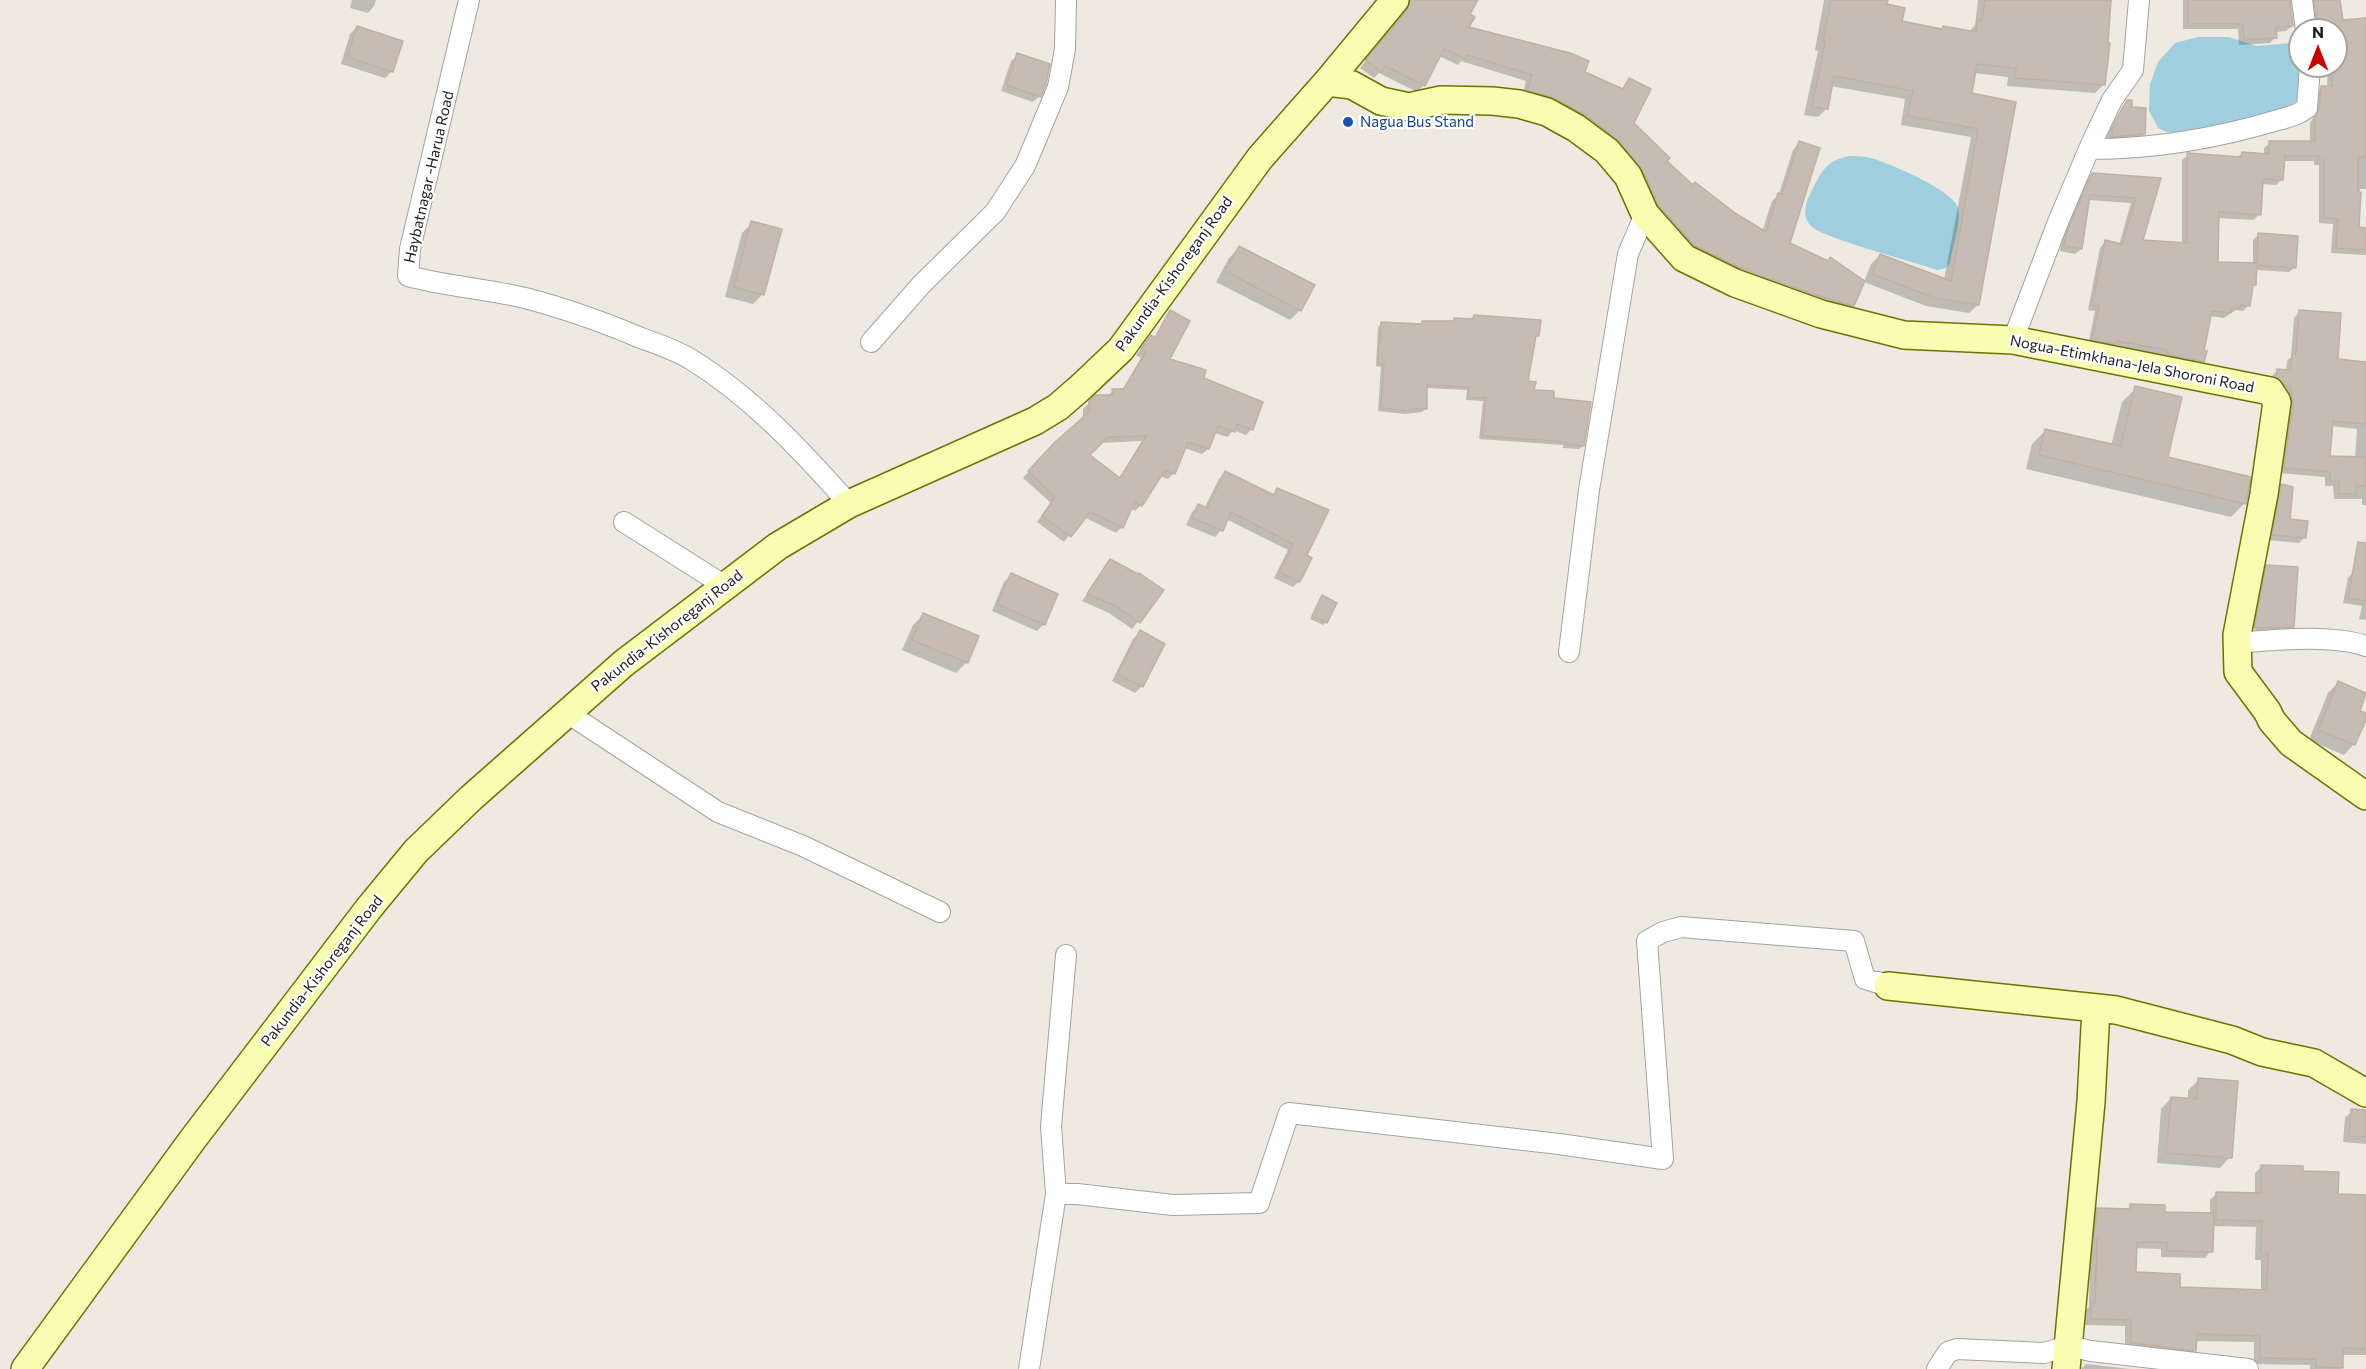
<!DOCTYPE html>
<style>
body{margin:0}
#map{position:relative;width:2366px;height:1369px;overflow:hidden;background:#eeeae1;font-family:Commissioner,sans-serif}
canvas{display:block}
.north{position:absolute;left:2288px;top:18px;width:60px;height:60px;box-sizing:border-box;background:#fff;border:2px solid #a4a4a4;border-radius:50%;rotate:0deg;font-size:16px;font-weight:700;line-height:24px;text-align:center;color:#1c1c1c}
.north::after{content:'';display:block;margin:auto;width:21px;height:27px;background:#c80300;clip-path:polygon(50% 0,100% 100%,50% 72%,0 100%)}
</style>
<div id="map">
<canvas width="2366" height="1369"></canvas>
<div class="north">N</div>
</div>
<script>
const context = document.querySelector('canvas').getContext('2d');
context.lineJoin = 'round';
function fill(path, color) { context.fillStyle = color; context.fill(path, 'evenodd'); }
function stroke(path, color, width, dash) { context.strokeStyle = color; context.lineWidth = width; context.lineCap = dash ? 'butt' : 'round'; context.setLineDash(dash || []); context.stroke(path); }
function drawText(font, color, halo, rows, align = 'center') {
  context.font = font + ' Commissioner,sans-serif'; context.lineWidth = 4.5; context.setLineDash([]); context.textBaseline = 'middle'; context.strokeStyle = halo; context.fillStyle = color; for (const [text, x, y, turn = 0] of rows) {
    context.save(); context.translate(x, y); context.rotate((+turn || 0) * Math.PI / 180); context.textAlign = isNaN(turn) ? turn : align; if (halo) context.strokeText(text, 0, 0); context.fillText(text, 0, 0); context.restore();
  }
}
fill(new Path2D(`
 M2198 37H2229L2257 46 2291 43 2300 46V66H2304L2301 98C2266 123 2218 124 2177 132H2167L2158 128 2149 111 2150 84 2158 62 2175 43Z
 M1849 156C1855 156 1861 156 1867 157 1885 161 1954 190 1958 208 1962 220 1952 249 1950 263L1946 268 1937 270C1915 262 1822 238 1811 226 1800 214 1807 200 1813 188 1823 169 1827 161 1849 156Z`), '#9fcfdf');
fill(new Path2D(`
 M352 0H376L374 6 368 13 350 8Z
 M1409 0H1476L1468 14 1467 28 1621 90 1629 80 1633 123 1665 161 1693 187 1762 232 1772 201 1779 194 1793 150 1799 143 1788 243 1853 305 1846 312 1687 252 1652 212 1636 176 1522 97 1526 81 1461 61 1458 65 1439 56 1424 85 1417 92 1379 73 1374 78 1360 68 1401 18Z
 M1824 0H1886L1885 6 1901 22 1940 31 1943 28 1969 32 1975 25 1978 0H2109L2104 84 2095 93 2007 86 2008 77 1974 73 1970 95 2015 103 1978 305 1969 313 1926 306 1864 282 1871 264 1880 255 1944 280 1971 137 1901 125 1905 99 1831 86 1827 108 1818 117 1804 115 1818 51 1815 50Z
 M2183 0H2290L2292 26 2286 31 2275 32V38L2270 43 2239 45 2238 29H2183Z
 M2307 0H2339L2342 21 2366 19V189H2360L2357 229H2366V255L2331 253 2333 224 2319 223V165H2314V161H2283L2282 179 2276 185 2261 184 2259 214 2254 220 2217 218V263L2253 265V240L2258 235 2295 267 2289 272 2255 270 2254 284 2251 287 2249 305 2243 311 2236 310 2224 318 2210 316 2202 352 2203 361 2197 367 2162 360 2163 356 2113 346 2109 349 2088 345 2095 311 2088 310 2100 248 2105 242 2119 245 2131 203 2088 200 2081 249 2075 254 2060 251 2062 238 2086 181 2092 175 2159 179 2142 241 2182 244V160L2188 155 2237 158 2242 153 2264 155V148L2270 143H2310V123L2314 116 2316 94 2321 88H2327L2328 66H2336V30H2312Z
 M357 27 392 71 385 78 341 64 350 34Z
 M1018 55 1040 96 1033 102 1001 91 1011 61Z
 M2127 101 2144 134 2138 139 2107 141V135L2122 107Z
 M752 223 763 294 753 304 725 297 742 233Z
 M1239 248 1300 310 1290 320 1216 282 1229 258Z
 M1171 312 1168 360 1202 378 1252 429 1246 435 1233 430 1228 437 1214 433 1208 449 1202 454 1184 448 1174 473 1168 479 1159 476 1141 505 1135 511 1131 508 1122 527 1116 533 1084 517 1064 542 1037 522 1051 503 1023 478 1056 443 1083 419V409L1096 396H1107L1113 391 1122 390 1141 358 1136 355 1151 337 1154 339 1165 318ZM1142 441 1119 479 1088 455 1101 443Z
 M2299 312 2336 360 2366 364V505H2362V499H2334L2333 486H2325V477L2279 473 2272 376 2277 371H2286L2287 361 2291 357 2294 318ZM2331 426 2357 429 2355 458 2328 457Z
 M1474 316 1537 335 1534 339 1526 382 1532 391 1552 399 1583 446 1579 449 1563 448V445L1479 439 1483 401 1466 400 1467 390 1426 388 1425 409 1422 412 1405 414 1378 411 1381 367 1376 366 1378 327 1382 324 1419 326 1422 322H1452L1455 319 1470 320Z
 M2136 388 2166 459 2245 503 2231 517 2026 469 2032 444 2046 430 2111 446 2122 402Z
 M1225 473 1271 496 1278 490 1305 556 1299 581 1293 587 1274 578 1288 550 1226 519 1221 530 1215 537 1186 525 1192 512 1198 506 1204 509 1219 479Z
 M2282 486 2288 520 2305 537 2299 543 2267 540 2276 492Z
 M1111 561 1162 591 1132 629 1109 613 1082 601Z
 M2267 567 2293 626 2282 637 2245 638 2257 577ZM2263 576H2266L2254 636 2251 635Z
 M2353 572 2366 573V620L2359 619 2362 606 2343 603 2348 578Z
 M1011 575 1044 624 1037 631 992 611 1004 582Z
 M1322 597 1326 622 1323 625 1310 619Z
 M923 615 977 637 966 663 956 673 902 650 913 625Z
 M1140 632 1142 686 1135 693 1112 681 1133 639Z
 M2338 683 2358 712 2366 715 2354 744 2344 755 2309 740 2328 693Z
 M2199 1080 2230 1157 2220 1168 2157 1163 2161 1109 2171 1098 2188 1100V1090Z
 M2352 1111 2366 1112V1144L2343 1142 2345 1118Z
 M2262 1166 2302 1172 2337 1196 2366 1197V1355H2342L2340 1369H2310V1365L2254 1364V1342L2195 1341V1350L2188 1357 2125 1350V1326L2085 1325V1311L2089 1307 2091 1216 2097 1210 2126 1211 2131 1206 2163 1213 2210 1215V1200L2217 1193 2255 1194V1173ZM2212 1226 2256 1227 2255 1260H2261V1291L2178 1289 2135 1274V1248L2161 1249V1257L2205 1258 2211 1251Z
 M2086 1364 2130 1369H2081Z`), '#0003');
const building = new Path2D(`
 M1410 0H1478L1470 14 1475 17 1469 27 1570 53 1589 61 1585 72 1623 89 1629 78 1651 89 1634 123 1670 158 1667 161 1693 185 1695 182 1735 213 1766 232 1778 193 1782 194 1799 141 1820 148 1790 243 1828 261 1830 257 1865 281 1854 306 1812 294 1741 268 1694 245 1658 205 1642 169 1619 141 1584 114 1554 98 1527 90 1532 75 1467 55 1466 59 1444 49 1425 86 1386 66 1382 72 1365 60 1407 10Z
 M1831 0H1888L1887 4 1905 8 1902 21 1942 29 1943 26 1976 32 1977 20 1982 21 1985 0H2111L2108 43H2110L2105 85 2015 78 2016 68 1977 64 1972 93 2016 102 1979 305 1935 298 1872 274 1880 254 1951 281 1978 129 1908 116 1913 91 1834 76 1828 109 1812 107 1825 42H1823Z
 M2188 0H2290L2293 26 2276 27 2277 38 2244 40 2243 24H2188Z
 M2314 0H2340L2343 20 2366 18V157H2358V192H2361L2359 227 2366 228V250L2336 248 2338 219 2324 218V160H2319V156H2285L2283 180 2264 179 2263 181 2261 215 2219 212 2218 262 2257 263 2256 285H2253L2250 306 2240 305 2239 309 2231 308V313L2212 311 2204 351H2207L2204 362 2167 354V350L2117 341 2116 344 2092 340 2099 306 2092 305 2105 240 2122 244 2136 198 2090 195 2082 249 2064 246 2067 231 2092 173 2161 178 2143 240 2187 243V153L2241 157 2242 152 2269 154V141H2315V117L2319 109 2321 86H2332L2333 66H2336V30H2318Z
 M357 26 403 41 393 72 347 57Z
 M1017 53 1050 64 1046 84 1041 97 1006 85Z
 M2127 100H2132V107L2146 108 2145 134 2112 137V128Z
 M751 221 782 229 764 295 734 287Z
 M2258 233 2298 236 2296 268 2257 265Z
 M1239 246 1315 285 1301 311 1225 271Z
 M1170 310 1190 321 1170 359 1206 370 1204 378 1263 402 1253 430 1237 424 1235 432 1218 426 1209 449 1188 442 1175 474 1165 470 1142 506 1135 502 1123 528 1090 512 1071 537 1042 516 1055 497 1028 471 1055 442 1089 412V401L1096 395H1113L1112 389H1124L1146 352 1141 349 1151 335 1155 338ZM1146 436 1120 478 1090 455 1108 437Z
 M2299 310 2341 313 2338 359 2366 362V424L2333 421 2330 456 2366 457V486H2356V494H2339V481H2330V472L2284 468 2293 403 2290 386H2285L2276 377 2277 369 2290 370 2292 354H2296Z
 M1474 315 1541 320 1539 336H1536L1528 381 1536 382 1534 390 1554 391V398L1591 402 1584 446 1566 444V442L1482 436 1486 398 1469 397V387L1427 385V409H1411L1410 411 1381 408 1384 364 1378 363 1381 322 1422 324V321H1454V318L1473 319Z
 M2135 386 2182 397 2168 457 2251 477 2246 504 2039 455 2045 429 2121 446Z
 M1225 471 1274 495 1277 488 1329 510 1307 555 1312 558 1300 582 1279 572 1293 544 1231 512 1223 531 1192 518 1198 504 1207 508Z
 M2281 484 2293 487 2290 519 2308 521 2306 538 2272 535Z
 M2358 542 2366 543V601L2348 598Z
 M1110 559 1138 574 1139 573 1164 590 1140 623 1116 606 1087 594Z
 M2266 565 2298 567 2294 627 2254 628Z
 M1011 573 1058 594 1045 625 997 604Z
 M1322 595 1337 603 1327 623 1312 616Z
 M923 613 979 636 968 663 912 640Z
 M1140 630 1165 644 1143 687 1117 674Z
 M2338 681 2366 693 2360 711 2366 713V720L2355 745 2318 730Z
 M2198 1078 2238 1081 2232 1158 2166 1153 2171 1097 2197 1099Z
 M2351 1109 2366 1110V1137L2349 1136Z
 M2261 1165 2303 1166V1171L2339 1172 2338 1194 2366 1195V1349L2343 1348V1368L2316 1367V1359L2260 1358V1336L2197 1334 2196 1351 2131 1343V1320L2091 1319V1302L2095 1303 2097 1239H2094L2097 1208 2130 1209V1204L2165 1205V1212L2214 1213 2213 1252 2167 1251V1242H2137L2136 1272 2180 1274V1287L2267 1290 2268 1254 2261 1253 2262 1221 2216 1220V1192L2261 1193Z`);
fill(building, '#c6bcb4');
stroke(building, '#c1b0a3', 1.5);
const street = new Path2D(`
 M469 0 410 249 408 276C446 286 486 289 525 298 564 308 603 322 641 338 658 344 676 350 692 360 753 398 802 451 849 504
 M2302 0 2306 30
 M2090 149C2153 149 2218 138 2278 120 2291 116 2296 116 2307 108L2310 66
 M2013 340 2058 222 2092 142 2112 100 2133 70 2139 0
 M871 342 921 285 995 212 1025 166 1058 87 1065 49 1066 0
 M624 522 725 586
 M2237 643C2275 640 2330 634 2366 646
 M1569 652 1589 490 1628 254 1645 214
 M566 712 718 812 803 846 940 912
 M1056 1194H1077L1173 1205 1259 1203 1289 1113 1559 1144 1663 1159 1647 941 1663 932 1681 927 1854 941 1865 979 1888 986 1878 982
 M1029 1369 1056 1194 1051 1126 1066 955
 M1937 1369 1948 1352 1957 1349 2044 1353 2069 1346 2091 1351 2248 1369`);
const secondary = new Path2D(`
 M1327 82 1352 85 1381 101 1409 107 1441 100 1492 101 1519 104 1547 112 1576 128 1607 151 1628 176 1645 214 1684 258 1735 283 1821 314 1904 335 2013 340 2270 391 2277 402 2264 494 2237 635 2238 672 2267 711 2272 721 2291 743 2366 796
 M1888 986 2116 1010 2232 1040 2262 1052 2314 1063 2366 1093
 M25 1369 193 1139 369 908 416 851 471 798 624 663 778 546 849 504 1035 421 1058 407 1081 387 1121 349 1260 158 1327 82 1395 0
 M2066 1369 2091 1102 2096 1009`);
stroke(street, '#a3a3a3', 22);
stroke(secondary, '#687600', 30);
stroke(street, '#fff', 20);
stroke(secondary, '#f8fdb1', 27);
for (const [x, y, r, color] of [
 [1348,122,6,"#1a4fb4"]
]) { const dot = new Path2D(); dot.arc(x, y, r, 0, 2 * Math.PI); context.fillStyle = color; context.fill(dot); stroke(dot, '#fff', 2); }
drawText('15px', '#164399', '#fff', [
 ["Nagua Bus Stand",1360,122]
], 'left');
drawText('15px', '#1c1c1c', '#fff', [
 ["Haybatnagar -Harua Road",429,177,-77],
 ["Pakundia-Kishoreganj Road",1174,274,-54],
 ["Nogua-Etimkhana-Jela Shoroni Road",2132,364,11],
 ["Pakundia-Kishoreganj Road",667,631,-38],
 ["Pakundia-Kishoreganj Road",322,971,-52]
]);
</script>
